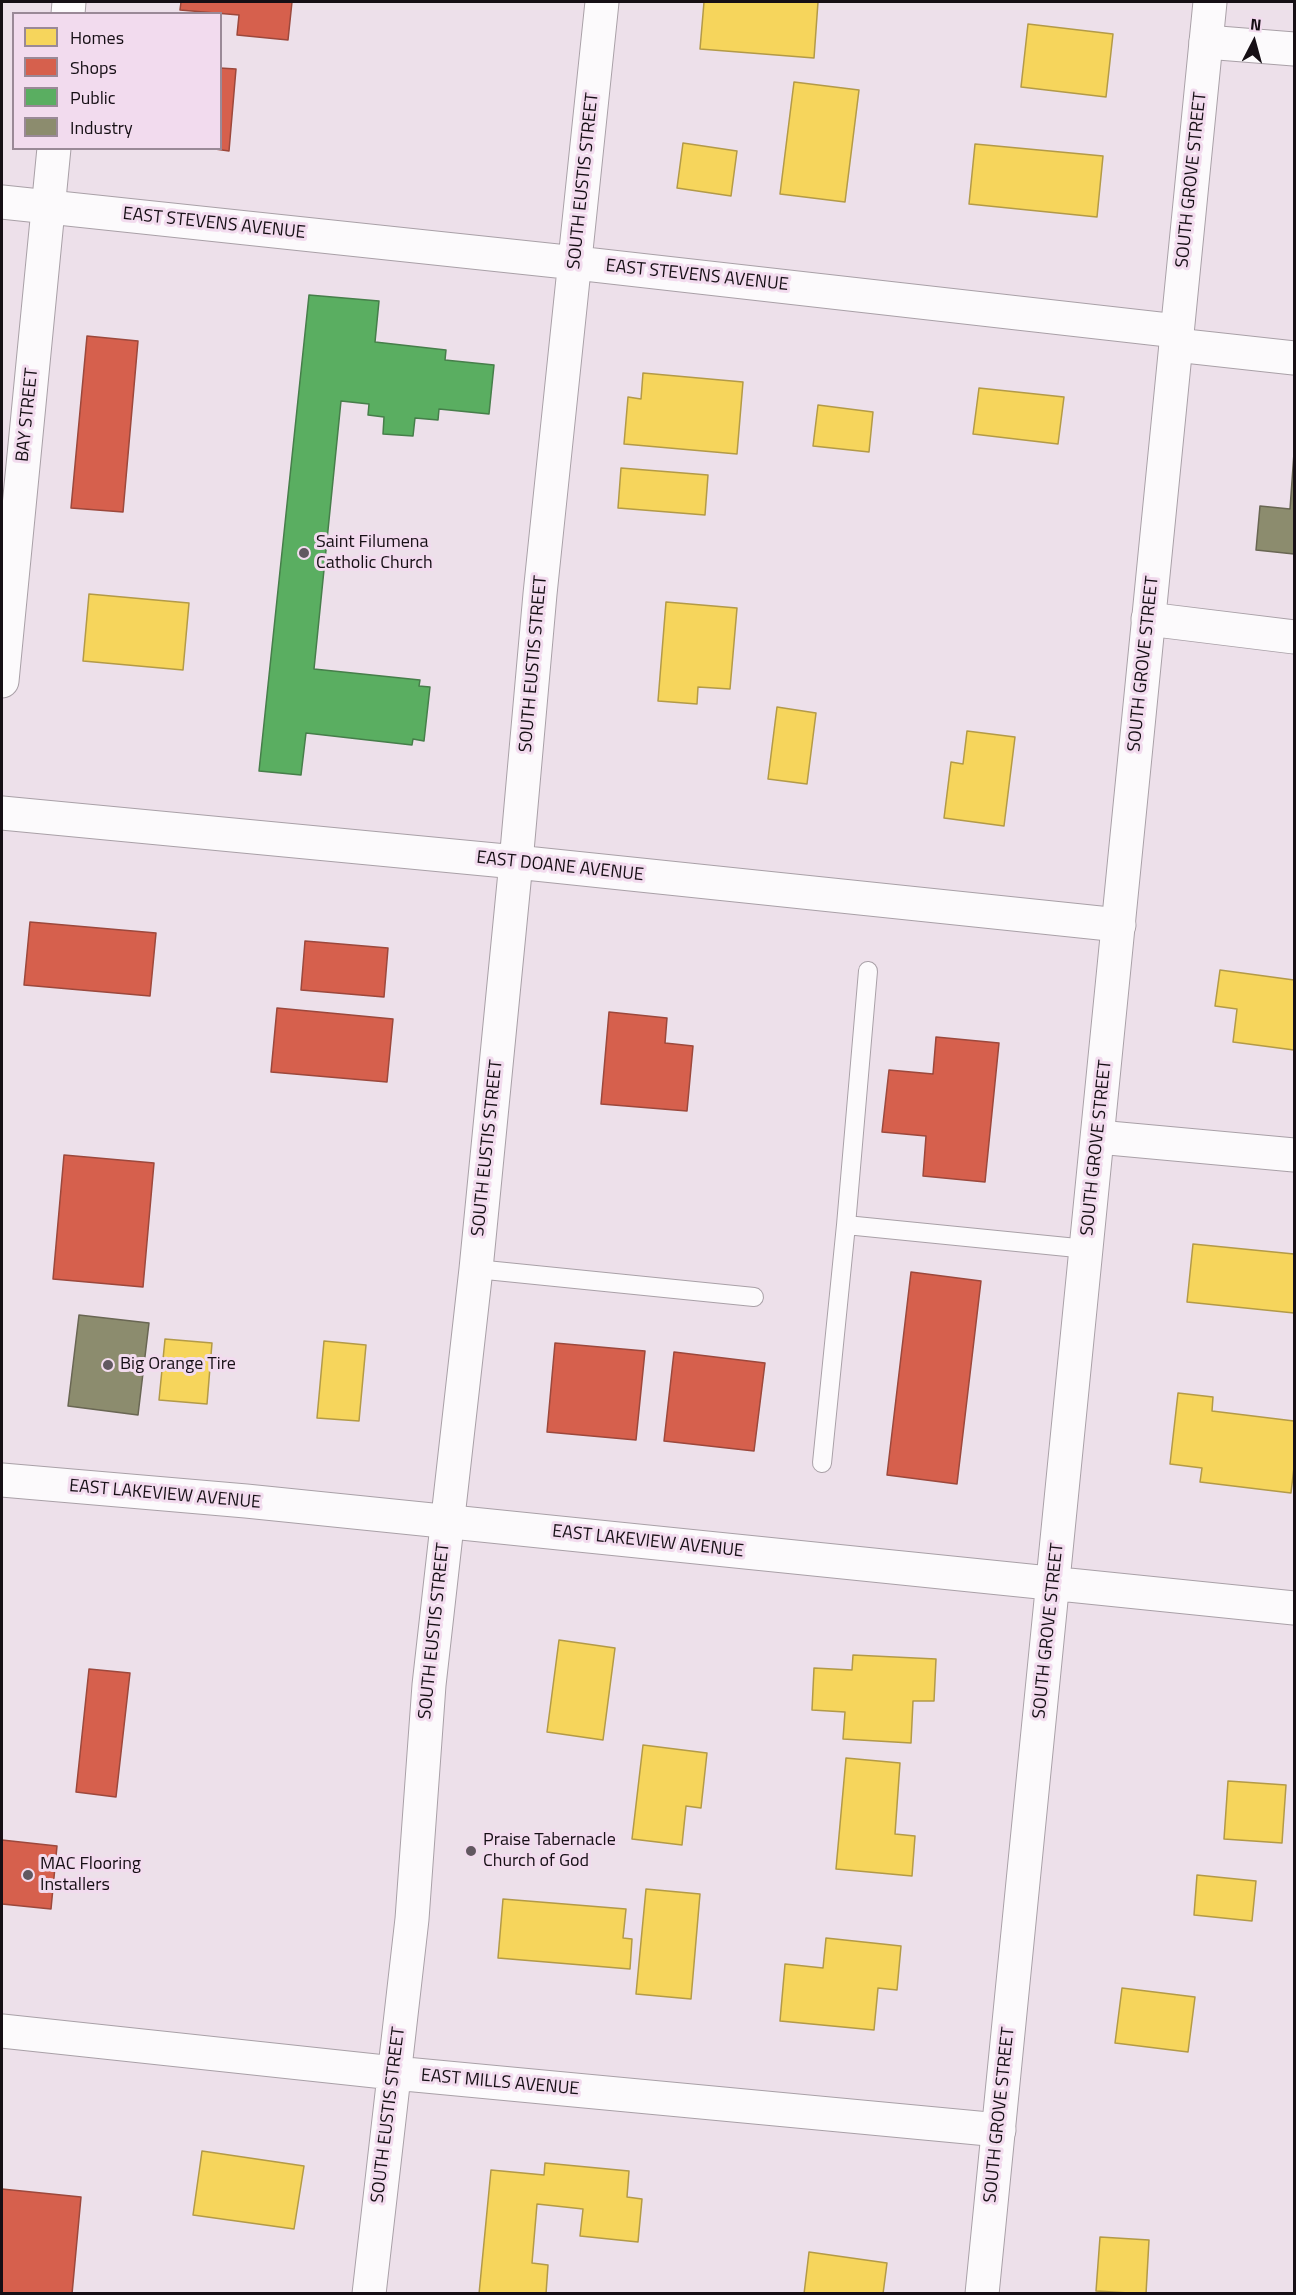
<!DOCTYPE html>
<style>
body{margin:0}
#map{position:relative;width:1296px;height:2295px;overflow:hidden;background:#ede0ea;font-family:"Titillium Web",sans-serif}
canvas{display:block}
.frame{position:absolute;inset:0;border:3px solid #160f15;pointer-events:none}
.legend{position:absolute;left:12px;top:12px;width:210px;height:138px;box-sizing:border-box;background:#f2dbee;border:2px solid #9a8997;margin:0;padding:8px 10px;list-style:none;font-size:18px;color:#160f15}
.legend li{display:flex;align-items:center;gap:12px;height:30px}
.legend b{width:30px;border:2px solid #9a8997}
.north{position:absolute;left:1224px;top:12px;width:60px;height:60px;-webkit-text-stroke:4px #f2dbee;paint-order:stroke;rotate:6deg;font-size:16px;font-weight:700;line-height:24px;text-align:center;color:#160f15}
.north::after{content:'';display:block;margin:auto;width:21px;height:27px;background:#160f15;clip-path:polygon(50% 0,100% 100%,50% 72%,0 100%)}
</style>
<div id="map">
<canvas width="1296" height="2295"></canvas>
<div class="frame"></div>
<ul class="legend">
<li><b style="height:16px;background:#f6d55c"></b>Homes</li>
<li><b style="height:16px;background:#d6604d"></b>Shops</li>
<li><b style="height:16px;background:#5aae61"></b>Public</li>
<li><b style="height:16px;background:#8c8c6e"></b>Industry</li>
</ul>
<div class="north">N</div>
</div>
<script>
const context = document.querySelector('canvas').getContext('2d');
context.lineJoin = 'round';
function fill(path, color) { context.fillStyle = color; context.fill(path, 'evenodd'); }
function stroke(path, color, width, dash) { context.strokeStyle = color; context.lineWidth = width; context.lineCap = dash ? 'butt' : 'round'; context.setLineDash(dash || []); context.stroke(path); }
function drawText(font, color, halo, rows, align = 'center') {
  context.font = font + ' "Titillium Web",sans-serif'; context.lineWidth = 6; context.setLineDash([]); context.textBaseline = 'middle'; context.strokeStyle = halo; context.fillStyle = color; for (const [text, x, y, turn = 0] of rows) {
    context.save(); context.translate(x, y); context.rotate((+turn || 0) * Math.PI / 180); context.textAlign = isNaN(turn) ? turn : align; if (halo) context.strokeText(text, 0, 0); context.fillText(text, 0, 0); context.restore();
  }
}
const homes = new Path2D(`
 M704 2H818L814 58 700 49Z
 M1028 24 1113 34 1106 97 1021 87Z
 M794 82 859 90 845 202 780 194Z
 M683 143 737 151 731 196 677 188Z
 M975 144 1103 156 1097 217 969 204Z
 M643 373 743 382 737 454 624 444 628 397 641 399Z
 M979 388 1064 397 1058 444 973 434Z
 M818 405 873 412 869 452 813 446Z
 M621 468 708 475 705 515 618 508Z
 M89 594 189 603 183 670 83 661Z
 M666 602 737 608 730 689 698 687 697 704 658 701Z
 M777 707 816 713 807 784 768 779Z
 M967 731 1015 737 1004 826 944 818 951 762 963 764Z
 M1220 970 1294 980V1050L1233 1042 1237 1009 1215 1006Z
 M1193 1244 1294 1254V1313L1187 1302Z
 M165 1339 212 1343 207 1404 159 1400Z
 M324 1341 366 1345 359 1421 317 1418Z
 M1178 1393 1213 1397 1212 1411 1294 1421V1467L1291 1493 1200 1482 1202 1468 1170 1464Z
 M559 1640 615 1648 603 1740 547 1732Z
 M853 1655 936 1659 934 1701H913L911 1743 843 1739 845 1712 812 1710 814 1668 852 1670Z
 M643 1745 707 1753 701 1808 686 1806 682 1845 632 1839Z
 M846 1758 900 1763 895 1834 915 1836 912 1876 836 1869Z
 M1228 1781 1286 1785 1282 1843 1224 1839Z
 M1197 1875 1256 1881 1252 1921 1194 1915Z
 M646 1889 700 1894 691 1999 636 1994Z
 M503 1899 626 1909 623 1938 632 1939 630 1969 498 1958Z
 M826 1938 901 1946 897 1990 878 1988 874 2030 780 2021 785 1964 823 1968Z
 M1122 1988 1195 1997 1188 2052 1115 2043Z
 M202 2151 304 2166 294 2229 193 2215Z
 M545 2163 629 2171 627 2197 642 2199 638 2242 580 2236 583 2209 537 2204 532 2263 548 2265 546 2294H479L491 2170 544 2175Z
 M1100 2237 1149 2240 1146 2294 1096 2291Z
 M809 2252 887 2263 883 2294H804Z`);
fill(homes, '#f6d55c');
stroke(homes, '#b39a47', 1.5);
const shops = new Path2D(`
 M181 2H292L288 40 237 35 239 15 180 10Z
 M220 68 236 69 229 151 208 148H220Z
 M87 336 138 341 123 512 71 508Z
 M30 922 156 933 150 996 24 985Z
 M305 941 388 948 384 997 301 990Z
 M277 1008 393 1019 387 1082 271 1072Z
 M609 1012 667 1018 665 1043 693 1046 687 1111 601 1104Z
 M936 1037 999 1043 985 1182 923 1176 926 1136 882 1132 889 1070 933 1074Z
 M64 1155 154 1163 143 1287 53 1279Z
 M911 1272 981 1281 957 1484 887 1475Z
 M555 1343 645 1351 636 1440 547 1432Z
 M674 1352 765 1363 754 1451 664 1441Z
 M89 1669 130 1673 116 1797 76 1792Z
 M2 1840 57 1846 51 1909 2 1904Z
 M2 2189 81 2197 72 2294H2Z`);
fill(shops, '#d6604d');
stroke(shops, '#9c483c', 1.5);
const public = new Path2D(`
 M309 295 379 301 375 342 446 350 445 360 494 365 489 414 439 409 438 420 415 418 413 436 383 434 384 417 368 415 369 404 341 401 314 669 420 680 419 686 430 687 424 741 413 739 412 745 306 733 301 775 259 771Z`);
fill(public, '#5aae61');
stroke(public, '#467e4a', 1.5);
const industry = new Path2D(`
 M1294 453V554L1256 550 1260 506 1290 509Z
 M79 1315 149 1323 138 1415 68 1406Z`);
fill(industry, '#8c8c6e');
stroke(industry, '#696653', 1.5);
const service = new Path2D(`
 M868 971 846 1225 1087 1249
 M476 1269 754 1297
 M822 1463 846 1225`);
const minor = new Path2D(`
 M1206 42 1294 49
 M2 202 576 263 1177 331
 M1176 345 1294 358
 M1148 619 1294 637
 M2 813 516 862 1119 925
 M1098 1137 1294 1155
 M2 2031 394 2073 999 2130
 M369 2294 412 1919 429 1685 476 1269 516 862 540 594 602 2`);
const tertiary = new Path2D(`
 M2 1480 246 1501 1294 1608
 M982 2294 1210 2`);
const primary = new Path2D(`
 M68 14 69 2
 M2 681 54 148`);
stroke(service, '#a9a0a7', 20);
stroke(minor, '#a9a0a7', 35);
stroke(tertiary, '#a9a0a7', 35);
stroke(primary, '#a9a0a7', 35);
stroke(service, '#fcfafc', 18);
stroke(minor, '#fcfafc', 33);
stroke(tertiary, '#fcfafc', 33);
stroke(primary, '#fcfafc', 33);
for (const [x, y, r, color] of [
 [304,553,6,"#615860"],
 [108,1365,6,"#615860"],
 [471,1851,6,"#615860"],
 [28,1875,6,"#615860"]
]) { const dot = new Path2D(); dot.arc(x, y, r, 0, 2 * Math.PI); context.fillStyle = color; context.fill(dot); stroke(dot, '#f2dbee', 2); }
drawText('18px', '#160f15', '#f2dbee', [
 ["SOUTH GROVE STREET",1192,180,-84],
 ["SOUTH EUSTIS STREET",584,181,-84],
 ["EAST STEVENS AVENUE",214,224,6],
 ["EAST STEVENS AVENUE",697,276,6],
 ["BAY STREET",28,415,-84],
 ["SOUTH EUSTIS STREET",534,664,-85],
 ["SOUTH GROVE STREET",1144,664,-84],
 ["EAST DOANE AVENUE",560,867,6],
 ["SOUTH EUSTIS STREET",488,1148,-84],
 ["SOUTH GROVE STREET",1097,1148,-84],
 ["EAST LAKEVIEW AVENUE",165,1495,5],
 ["EAST LAKEVIEW AVENUE",648,1542,6],
 ["SOUTH EUSTIS STREET",435,1631,-84],
 ["SOUTH GROVE STREET",1049,1631,-84],
 ["EAST MILLS AVENUE",500,2083,5],
 ["SOUTH EUSTIS STREET",389,2115,-83],
 ["SOUTH GROVE STREET",1000,2115,-84]
]);
drawText('18px', '#160f15', '#f2dbee', [
 ["Saint Filumena",316,543],
 ["Catholic Church",316,564],
 ["Big Orange Tire",120,1365],
 ["Praise Tabernacle",483,1841],
 ["Church of God",483,1862],
 ["MAC Flooring",40,1865],
 ["Installers",40,1886]
], 'left');
</script>
